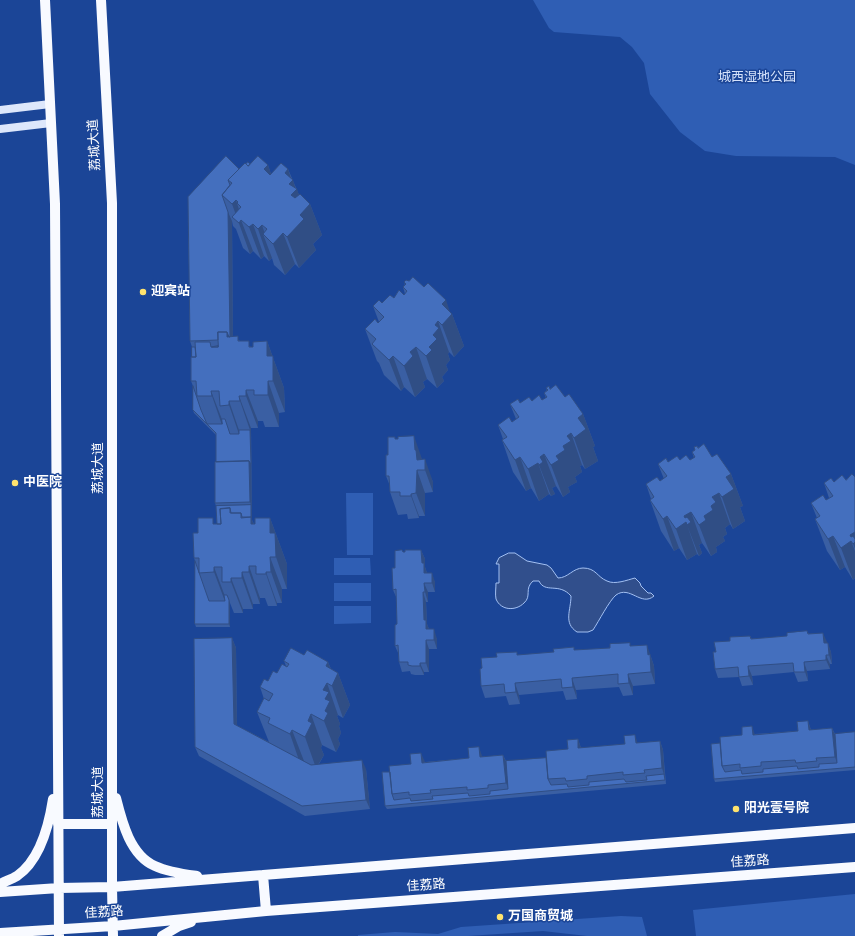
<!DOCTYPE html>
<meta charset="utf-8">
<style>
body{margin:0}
canvas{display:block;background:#1b4597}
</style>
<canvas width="855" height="936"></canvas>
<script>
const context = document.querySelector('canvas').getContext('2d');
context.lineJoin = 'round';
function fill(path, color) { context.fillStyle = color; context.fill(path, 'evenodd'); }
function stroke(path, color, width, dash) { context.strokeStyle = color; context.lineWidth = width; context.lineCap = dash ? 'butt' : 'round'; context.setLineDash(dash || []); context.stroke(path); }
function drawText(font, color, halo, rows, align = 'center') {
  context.font = font + ' Poppins,"Noto Sans SC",sans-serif'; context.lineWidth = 3; context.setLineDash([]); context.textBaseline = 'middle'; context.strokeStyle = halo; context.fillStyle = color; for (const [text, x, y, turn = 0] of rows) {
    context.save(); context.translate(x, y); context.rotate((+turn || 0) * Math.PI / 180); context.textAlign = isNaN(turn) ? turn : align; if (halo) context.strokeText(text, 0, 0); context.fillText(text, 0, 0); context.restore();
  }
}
fill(new Path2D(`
 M533 0H855V165L835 157 736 156 705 151 680 132 650 94 644 63 632 47 620 37 554 32 549 28Z
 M346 493H373V555H347Z
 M334 558H370L371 575H334Z
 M334 583H371V601H334Z
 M334 606H371V623L334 624Z
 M855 894V936H696L693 910Z
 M621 916 642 917 647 936H587L543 931 468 936H358V935L395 932 438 934 461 927Z`), '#2f5eb4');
const water = new Path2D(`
 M509 553H515L527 561 547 565 551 568 558 578C568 578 573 568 583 568 596 568 597 577 607 581 615 585 627 580 635 578L640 583 641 586 648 593H651L654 596C641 607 630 585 616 595 609 601 599 621 593 630L588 632H577C563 623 571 610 571 596 559 582 545 594 539 581H533C524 589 532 596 524 603 516 611 501 611 496 599 495 594 496 588 496 583H499V564H496L499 558Z`);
fill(water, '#314f8c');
stroke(water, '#a3c0f2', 1);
stroke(new Path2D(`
 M0 110 50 104
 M0 129 51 123`), '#dde7fb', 8);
stroke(new Path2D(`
 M45 0 55 204 59 936
 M101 0 112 203V887L113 936
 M116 798C122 822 130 855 155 866 168 872 183 874 197 876
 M58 824H112
 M263 875 266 911
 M0 884C6 881 12 879 17 876 40 860 49 825 53 799
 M0 892 59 888 112 887 855 828
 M0 933 113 926 266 911 855 867
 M162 936 179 926 191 922`), '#f8faff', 10);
fill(new Path2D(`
 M246 164 268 165 271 174 288 169 299 195 310 204 322 235 313 244 316 250 299 268 295 264 285 275 274 265 272 258 269 261 264 256 261 259 253 251 250 254 243 248 236 229 233 226 232 221 233 337 251 347H253L267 341 284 388 285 412 279 413V427H265L263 421H258V428H251L252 520 254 524H255L270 518 287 564V589H282V603H277V606H268L265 598H260V604H253V609H243V613H234L230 603V627H196L195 624V561L194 558 198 533 215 524H217L216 506 215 503 216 462V435L194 413 193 410V386L191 381 192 347 190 341 188 197 239 169Z
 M404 282 452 314 464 346 454 357 449 352 448 354 450 360 446 365 448 370 442 377 444 381 437 388 427 379 423 382 425 387 415 397 404 387 401 391 384 375 379 363 377 361 365 329 379 322 373 306 394 298 404 295 405 294 403 287 405 284Z
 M546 388 550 389 565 397 583 414 595 446 593 447 598 461 585 469 582 465 580 466 582 472 575 477 577 482 568 487 570 492 563 497 556 486 552 488 555 494 551 496 549 494 539 501 531 488 526 491 513 472 502 440 503 439 498 425 512 422 516 419 510 404 532 401 542 400 546 398 544 393 547 390Z
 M396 439 422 459 433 482V492L425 493V516H419V518L408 519 407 514 398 515 390 492V486L386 476 388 455Z
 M694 447 698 448 712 457 731 474 743 506 740 507 745 521 733 529 730 524 725 528 727 534 723 537 725 541 716 547 717 552 711 556 702 543 699 545 702 553 699 556 697 554 687 560 679 548 674 551 661 531 650 500 651 499 646 484 660 481 664 479 658 464 680 460H690L694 458 692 452 695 450Z
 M855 477V578L853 580 845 567 840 570 827 551 815 519 817 518 811 503 826 500 829 498 824 483 846 480Z
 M421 550 425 559V567L427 573 435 582V592H428V602H426L427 624 429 629 437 639V649H429V672H424V675H415L411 674 410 671 402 672 399 662V655L395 646 397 624V599L393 590 395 568 403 552Z
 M807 631 809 634 827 643 831 652 832 664H830V669L807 671 808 681 798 682 794 672 752 676 753 685 742 686 739 677 718 678 715 669 716 652 730 641 750 636 752 639 787 636Z
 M232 638 236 648 237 726 269 742 257 712 264 699 260 687 286 666 284 661 304 655 328 662 331 669 338 673 350 705 343 718 338 715 337 716 340 724 339 726 341 733 338 739 340 744 336 752 322 745 321 748 324 755 319 764 366 769 370 809 305 816 199 756 195 747Z
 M631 646 651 657 654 666 655 684 633 686V695L623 696 619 687 576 690 577 699 566 700 563 691 519 695 520 704 509 705 506 696 485 698 481 686 482 668 497 657Z
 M808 721 811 730 832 728 835 734 855 732V770L715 782 714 779 720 743 755 734 798 731Z
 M578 739 581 748 660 741 663 750 666 784 387 809 385 806 390 772 425 762 482 757 503 755 506 761 546 758 568 749Z`), '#3a5fa3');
fill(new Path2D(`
 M268 165 279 197 264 169Z
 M288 169 292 181 293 180 296 190 297 189 304 210 310 204 322 235 313 244 316 250 299 268 287 237 291 195 285 173Z
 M236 200 243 222 241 220 253 251 250 254 232 204Z
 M228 212 232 221 233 348 227 337Z
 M253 224 264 256 261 259 249 227Z
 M262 225 266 237 263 234 272 258 269 261 258 229Z
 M283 233 295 264 285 275 273 244Z
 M446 300 451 315 452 314 464 346 454 357 442 325V304Z
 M438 321 449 352 448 354 450 360 446 365 448 370 442 377 444 381 437 388 426 356 433 335 435 325Z
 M267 341 284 388 285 412 273 381 267 356Z
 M416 347 427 379 423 382 425 387 415 397 404 366 410 352Z
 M393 356 404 387 401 391 389 360Z
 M268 381 279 413V427L268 395Z
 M246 390 258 421V428L246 396Z
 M211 391 223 422V428L212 396Z
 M239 396 251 428 252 520 263 549 251 541V505L250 502 249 461 250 430 240 401Z
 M229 401 240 433V437L229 405Z
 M583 414 595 446 593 447 598 461 585 469 574 438 578 418Z
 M571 433 582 465 580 466 582 472 575 477 577 482 568 487 570 492 563 497 551 465 563 446 567 436Z
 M414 436 422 459 423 467 417 460 415 450Z
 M544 454 556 486 552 488 555 494 551 496 539 465 540 457Z
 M520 457 531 488 526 491 515 460Z
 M425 459 433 482V492L425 470Z
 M538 463 549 494 539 501 528 469Z
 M417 470 425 493V516L416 493Z
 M731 474 743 506 740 507 745 521 733 529 722 497 726 477Z
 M719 493 730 524 725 528 727 534 723 537 725 541 716 547 717 552 711 556 699 525 704 516 711 506 712 497Z
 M411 494 419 516V518L411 496Z
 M691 512 702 543 699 545 702 553 699 556 687 525 686 522 697 554 687 560 676 529 684 516Z
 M667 516 679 548 674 551 663 519Z
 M270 518 287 564V589L276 557 270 533Z
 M855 532V549L850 535Z
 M833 536 845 567 840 570 828 539Z
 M851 541 855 551V578L853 580 841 548Z
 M421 550 425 559V567L427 573H424L422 563Z
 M270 557 282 589V603L271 572Z
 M249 566 260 598V604L249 572Z
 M214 567 226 599V604L214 572Z
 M242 572 253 604V609L242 578Z
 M266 572 277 603V606L266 574Z
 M432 573 435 582V592L432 583Z
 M231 578 243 609V613L231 582Z
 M424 583 428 592V602L425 592Z
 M423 592 426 602 427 624 429 629H426L424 620Z
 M229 600 230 603V627L229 624Z
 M434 629 437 639V649L434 640Z
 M823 633 827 642V652L824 643Z
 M232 638 236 648 237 733 234 724Z
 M426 640 429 649V672L426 663Z
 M828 643 831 652 832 664 829 655Z
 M647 645 654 666 655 684 651 672Z
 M826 655 830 664V669L826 660Z
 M328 662 335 680 338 673 350 705 343 718 332 686 326 666Z
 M804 662 807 671 808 681 805 672Z
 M420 663 424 672V675L420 666Z
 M748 666 752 676 753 685 749 676Z
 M628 674 633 686V695L629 683Z
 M572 678 576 690 577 699 573 687Z
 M327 683 338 715 337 716 340 724 339 726 341 733 338 739 340 744 336 752 324 721 325 699 323 690Z
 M515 683 519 695 520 704 516 692Z
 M311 714 322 745 321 748 324 755 316 768 305 737 308 721Z
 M808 721 811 730H809Z
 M752 726 755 735H753Z
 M832 728 836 737 838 766 835 757Z
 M292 730 304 761 301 766 290 734Z
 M635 735 638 744 636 743Z
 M578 739 581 748H578Z
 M660 741 663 750 665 778 662 768Z
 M479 747 482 756 483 766 480 757Z
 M421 753 425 762 422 763Z
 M503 755 507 764 510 792 506 783Z
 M362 760 366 769 370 809 366 800Z`), '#304e85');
const building = new Path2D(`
 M226 156 239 169 228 180 230 185 222 195 228 212 230 337H229L227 332H218V340L190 341 188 197Z
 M258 156 268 165 264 169 270 175 281 163 288 169 285 173 293 180 289 184 297 189 291 195 295 198 300 194 310 204 300 215 304 219 287 237 283 233 273 244 263 234 267 229 262 225 258 229 253 224 249 227 241 220 239 223 232 217 241 207 237 203 238 202 236 200 232 204 222 195 232 183 228 180 245 163 248 166Z
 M248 162 250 164 248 166 246 164Z
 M413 277 424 287 428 283 446 300 442 304 452 314 442 325 438 321 435 325 439 328 433 335 437 339 429 347 432 350 426 356 416 347 410 352 413 356 404 366 393 356 389 360 372 344 376 339 365 329 375 319 378 323 384 317 373 306 379 300 382 303 390 295 394 298 399 290 404 295 407 291 403 287 406 284 404 282 406 280 409 281Z
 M218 332H227V337L238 336V341H249V347H253V342L267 341V356H273V381H268V395H254V390H246V396H239L240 401H229V405L220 406 219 391H211L212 396H197L196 381H191V357H196L195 342H210L211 347H218Z
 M218 346V347H212Z
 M192 347H195L196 357H192Z
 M556 385 565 397 569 394 583 414 578 418 586 429 574 438 571 433 567 436 571 441 563 446 565 450 556 456 559 460 551 465 544 454 540 457 543 462 539 465 538 463 528 469 520 457 515 460 502 440 507 437 498 425 509 417 512 422 519 417 510 404 518 399 520 403 529 397 532 401 539 395 542 400 547 397 544 393 548 390 546 388 549 386 550 389Z
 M193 386 201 410 207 424 193 410Z
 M222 419H225L230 434H239V430H250L251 464 249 461 216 462V433L207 424H222Z
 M414 436 415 450H416L417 460 425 459V470H417L416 493 411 494V496H400V492H390L389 476H386V455H388V437H395V439H398V437Z
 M704 444 712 457 717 454 731 474 726 477 734 489 722 497 719 493 712 497 716 502 711 506 713 510 704 516 706 520 699 525 691 512 684 516 685 518 687 517 691 522 687 525 686 522 676 529 667 516 663 519 650 500 654 497 646 484 657 477 660 481 667 476 658 464 666 458 668 462 677 456 680 460 686 455 690 460 695 457 692 452 695 450 694 447 697 446 698 448Z
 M249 461 250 502 215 503V462Z
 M852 474 855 477V532L850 535 851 537 853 536 855 539V542L853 544 851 541 841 548 833 536 828 539 815 519 820 516 811 503 823 495 826 500 833 496 824 483 831 478 834 482 842 475 846 480Z
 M251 505V517H242L241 513H231L230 508 220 509 221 524H217L216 506Z
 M230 508V513H241V518L251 517V524H255V518H270V533H275L276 557H270L271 572H266V574H256V566H249V572H242V578H231V582H222V567H214V572L199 573V558H194L193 533H198V518H213V524H221L220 509Z
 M402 550 403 552H405V550H421L422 563H424V573H432V583H424L425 592H423L424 620H426V629H434V640H426V663H420V666H412L408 665V662H399L398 645 395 646V625L397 624 396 589 393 590 392 568H395V551Z
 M195 561 209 601H225L224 595H227L229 600V624H195Z
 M807 631 808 634 823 633 824 643H828L829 655H826V660L804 662 805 672H794L793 663 748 666 749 676 739 677 738 667 715 669 713 652H716L714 642 730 641V637L750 636 751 639 787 636V633Z
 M232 638 234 724 311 765 362 760 366 800 302 806 195 747 194 639Z
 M630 643V646L647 645 648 655 650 654 651 672 628 674 629 683 618 684V674L572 678 573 687 562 688 561 679 515 683 516 692 505 693 504 684 481 686 480 669 482 668 481 658 497 657 496 653 517 652V655L554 652 553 649 574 647V650L610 648V644Z
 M291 648 304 655 307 650 328 662 326 666 338 673 332 686 327 683 323 690 329 692 325 699 330 701 325 711 328 713 324 721 311 714 308 721 312 723 305 737 292 730 290 734 268 723 270 718 257 712 264 698 269 701 273 694 260 687 264 679 268 681 273 671 277 673 282 664 287 667 289 664 284 661Z
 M808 721 809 730 832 728 835 757 816 758 817 761 796 763 795 760 761 762V766L740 768V764L722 766 720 737 742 735V727L752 726 753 735 798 731 797 722Z
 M855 732V767L714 779 711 744 720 743 722 766 725 772 741 770 742 774 763 772V769L797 766 798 769 819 767V764L837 763 835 734Z
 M635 735 636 743 660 741 662 768 644 770 645 773 623 775V772L587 776V779L566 781 565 778 548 779 546 751 568 749 567 740 578 739V748L625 744 624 736Z
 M479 747 480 757 503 755 506 783 488 785V788L467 790V787L430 790 431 793 409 795V792L392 794 389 766 411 764 410 754 421 753 422 763 469 758 468 748Z
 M546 758 548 779 551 785 567 784 568 787 589 785V782L624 779 626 782 647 780 646 776 664 774 665 780 385 806 382 772H390L392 794 394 800 410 798 411 801 433 799 432 796 468 793 469 796 490 794V791L508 789 506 761Z`);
fill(building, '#446fbe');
stroke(building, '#304e85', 1);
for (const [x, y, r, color] of [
 [143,292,4,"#ffe36e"],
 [15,483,4,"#ffe36e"],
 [736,809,4,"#ffe36e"],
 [500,917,4,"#ffe36e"]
]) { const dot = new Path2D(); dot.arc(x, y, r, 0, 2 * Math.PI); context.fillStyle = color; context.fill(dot); stroke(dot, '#1b4597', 1.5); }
drawText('13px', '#d6e3fb', '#1b4597', [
 ["城西湿地公园",757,78]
]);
drawText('13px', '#fff', '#1b4597', [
 ["荔城大道",95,145,-93],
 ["荔城大道",99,468,-90],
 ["荔城大道",99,792,-90],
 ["佳荔路",750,862,-4],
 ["佳荔路",426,886,-4],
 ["佳荔路",104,913,-4]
]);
drawText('bold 13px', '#fff', '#1b4597', [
 ["迎宾站",151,292],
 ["中医院",23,483],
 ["阳光壹号院",744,809],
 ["万国商贸城",508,917]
], 'left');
</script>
